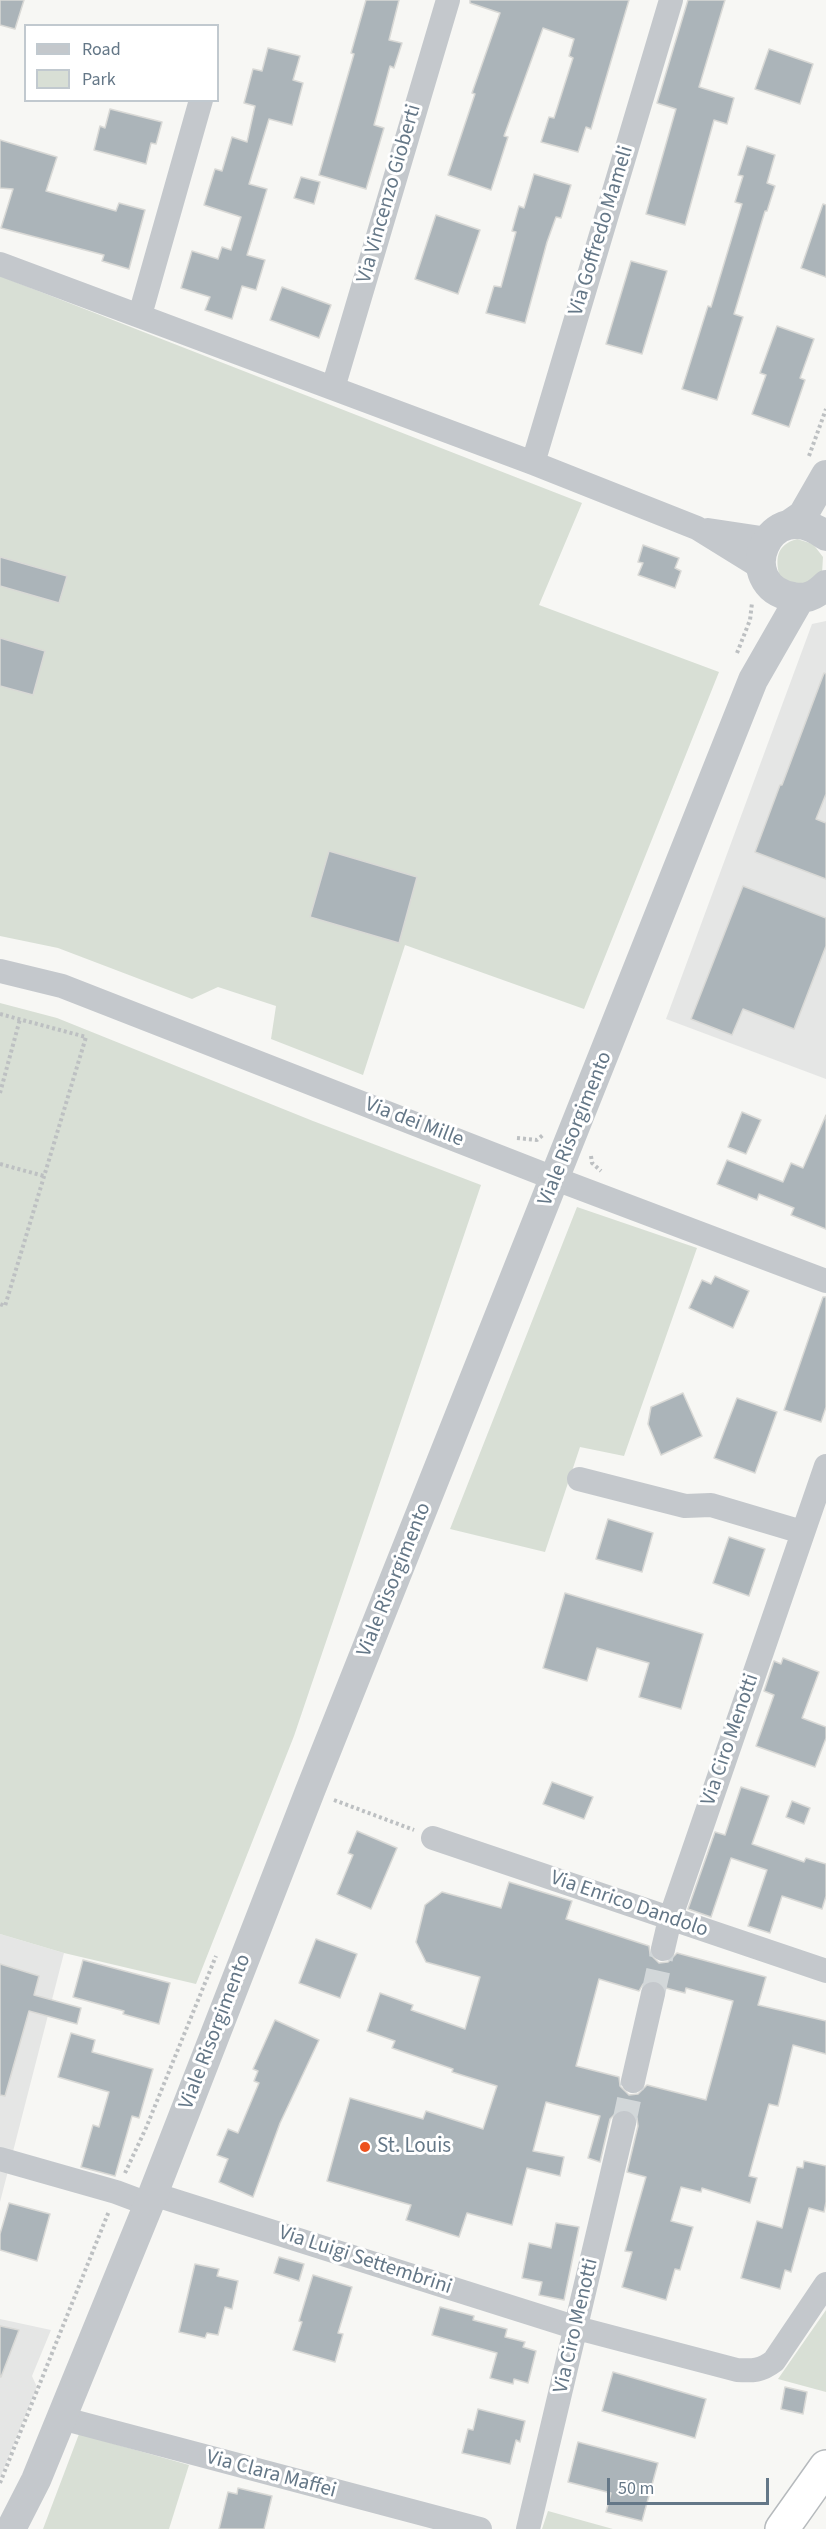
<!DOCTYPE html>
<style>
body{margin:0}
#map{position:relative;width:826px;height:2529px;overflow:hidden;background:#f7f7f4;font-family:"Source Sans 3",sans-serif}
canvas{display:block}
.legend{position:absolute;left:24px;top:24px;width:195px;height:78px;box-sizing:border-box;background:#fff;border:2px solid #c1c9cf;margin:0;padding:8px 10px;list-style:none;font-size:18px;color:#647787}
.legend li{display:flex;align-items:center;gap:12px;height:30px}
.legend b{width:30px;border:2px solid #c1c9cf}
.scale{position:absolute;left:607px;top:2478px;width:162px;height:27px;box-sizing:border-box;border:3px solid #647787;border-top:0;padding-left:8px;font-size:18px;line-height:21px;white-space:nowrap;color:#647787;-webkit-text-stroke:4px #fff;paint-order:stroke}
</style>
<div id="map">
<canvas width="826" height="2529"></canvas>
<ul class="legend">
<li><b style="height:8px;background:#c4c8cc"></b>Road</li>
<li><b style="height:16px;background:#d8dfd5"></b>Park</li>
</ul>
<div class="scale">50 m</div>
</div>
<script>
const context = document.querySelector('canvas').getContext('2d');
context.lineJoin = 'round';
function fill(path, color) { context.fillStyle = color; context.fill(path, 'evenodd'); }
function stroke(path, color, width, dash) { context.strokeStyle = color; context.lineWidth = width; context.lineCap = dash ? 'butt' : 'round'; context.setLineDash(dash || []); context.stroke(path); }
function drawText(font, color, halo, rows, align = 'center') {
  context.font = font + ' "Source Sans 3",sans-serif'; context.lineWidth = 6; context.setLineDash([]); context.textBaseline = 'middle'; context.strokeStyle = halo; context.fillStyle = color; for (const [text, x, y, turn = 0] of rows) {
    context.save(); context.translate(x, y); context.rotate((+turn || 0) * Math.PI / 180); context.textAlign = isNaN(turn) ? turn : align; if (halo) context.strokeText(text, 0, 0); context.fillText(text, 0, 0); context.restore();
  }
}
fill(new Path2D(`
 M826 621V1079L666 1019 812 624Z
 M0 1934 64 1953 0 2202Z
 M0 2319 51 2330 32 2376 37 2387 0 2478Z`), '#e5e6e5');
fill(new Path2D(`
 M0 276 582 503 539 605 719 672 584 1009 405 945 363 1075 271 1039 276 1006 218 987 192 999 58 948 0 936Z
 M797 539 813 544 823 557 822 574 802 588 780 578C775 559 776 545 797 539Z
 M0 1003 57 1018 313 1121 481 1185 294 1736 196 1984 64 1953 0 1934Z
 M577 1207 697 1248 624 1456 580 1447 545 1552 450 1529Z
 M826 2310V2392L778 2379Z
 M79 2434 189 2465 169 2529H43Z
 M548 2511 613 2529H542Z`), '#d8dfd5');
const building = new Path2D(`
 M0 0H24L15 29 0 25Z
 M366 0H399L389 40 402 43 394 68 390 66 374 125 384 128 366 189 319 175 354 54 351 53Z
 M470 0H629L591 129 586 127 578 152 541 142 549 117 554 118 573 58 569 56 574 39 543 28 504 136 508 137 491 190 448 175 475 94 472 93 500 13 470 3Z
 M688 0H725L699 87 734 98 727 124 714 120 685 225 646 214 676 109 657 103Z
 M268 48 300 56 293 80 303 83 292 125 269 119 249 184 267 189 247 255 265 260 256 290 242 286 232 319 205 310 210 297 181 288 192 251 218 259 222 247 231 250 241 217 204 205 215 169 222 171 232 137 247 142 255 106 244 103 253 69 262 71Z
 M769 49 813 64 800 104 755 89Z
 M110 109 162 122 156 144 151 143 146 164 94 150 100 126 105 128Z
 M0 140 57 157 46 191 116 211 119 203 145 210 129 269 102 261 104 255 1 228 13 189 0 188Z
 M747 146 775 155 767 183 775 186 767 211H765L734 314 743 317 717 400 682 389 708 306 711 307 742 204 735 202 743 176 738 175Z
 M534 174 571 185 561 218 556 217 547 242 525 323 486 313 494 286 501 287 516 232 512 231 519 206 524 208Z
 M301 177 320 182 314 204 294 198Z
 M823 204 826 205V277L801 268Z
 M436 215 480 230 458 294 415 279Z
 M631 261 667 271 642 354 606 344Z
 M282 287 331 305 319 338 270 320Z
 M777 326 814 339 800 378 805 380 789 427 752 414 766 375 760 373Z
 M643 545 679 558 675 568 681 571 675 588 638 575 643 563 638 562Z
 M0 557 67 576 59 603 0 586Z
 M0 638 45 651 33 695 0 686Z
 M824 673 826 674V794L816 819 826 823V879L755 852 780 785H782Z
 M329 851 417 877 399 943 310 917Z
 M743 886 826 918V946L794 1029 743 1009 732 1035 691 1019Z
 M742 1112 761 1120 746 1154 728 1147Z
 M826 1115V1229L791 1215 794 1208 759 1194 757 1200 717 1184 727 1160 783 1182 791 1163 803 1168Z
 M715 1276 749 1291 733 1328 689 1308 702 1280 711 1284Z
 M823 1297H826V1407L821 1422 784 1410Z
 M683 1393 702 1436 661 1455 648 1424 651 1407Z
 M737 1398 777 1412 755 1473 714 1458Z
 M608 1519 653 1533 642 1572 596 1559Z
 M729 1537 765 1549 749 1596 713 1583Z
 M565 1593 703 1634 681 1709 639 1697 649 1663 597 1648 587 1681 543 1668Z
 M783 1658 819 1672 802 1718 826 1727V1738L815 1767 756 1746 774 1695 764 1691 774 1661 781 1664Z
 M552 1782 593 1797 584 1819 543 1804Z
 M741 1787 769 1796 752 1844 804 1862 806 1858 826 1864V1896L822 1909 782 1896 770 1933 748 1926 767 1870 731 1858 711 1917 688 1909 715 1832 725 1835Z
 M792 1801 810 1808 804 1824 786 1817Z
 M357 1831 397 1848 371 1909 337 1894 353 1855 348 1853Z
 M509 1882 572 1901 566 1919 649 1946 650 1954 659 1963 668 1962 677 1953 766 1977 758 2005 826 2021V2054L793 2045 778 2106 769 2104 749 2176 757 2178 750 2203 702 2188 701 2192 681 2187 671 2221 693 2227 680 2270 675 2269 666 2300 622 2287 632 2252 625 2251 646 2177 627 2172 638 2126 637 2118 628 2109 619 2110 610 2119 600 2162 588 2158 600 2116 546 2102 533 2151 564 2157 560 2176 527 2168 512 2225 467 2213 459 2237 406 2220 411 2205 327 2181 350 2098 423 2119 426 2111 483 2129 497 2086 452 2072 453 2069 392 2048 395 2041 367 2031 380 1993 413 2005 411 2010 465 2029 480 1977 426 1962 416 1942 425 1905 442 1892 501 1908ZM599 1979 639 1991 643 1984 656 1980 666 1988 685 1993 686 1988 733 2001 706 2100 647 2085 638 2094 629 2095 620 2086 619 2077 576 2066Z
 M316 1939 357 1954 340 1998 299 1983Z
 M83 1960 170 1983 159 2024 123 2014 124 2011 73 1997Z
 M0 1964 39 1976 34 1995 81 2008 77 2024 29 2011 5 2096 0 2095Z
 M275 2020 319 2040 280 2123 253 2197 219 2182 228 2159 217 2155 228 2129 238 2133 259 2083 254 2081 258 2071 253 2069Z
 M71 2033 95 2040 92 2052 153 2069 139 2118 132 2116 115 2176 81 2167 93 2125 99 2127 109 2092 58 2077Z
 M804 2161 826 2166V2202L824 2212 809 2208 791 2272 785 2270 780 2289 741 2278 757 2221 782 2228 797 2167 803 2168Z
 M9 2203 50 2214 37 2261 0 2250V2234Z
 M556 2223 579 2227 564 2300 539 2295 542 2282 522 2278 529 2243 551 2248Z
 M279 2257 304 2264 299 2281 274 2273Z
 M195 2264 219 2269 217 2276 238 2281 232 2309 225 2307 218 2335 207 2333 205 2338 179 2332Z
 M313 2275 352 2287 338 2333 343 2334 335 2362 293 2350 302 2322 299 2321Z
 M440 2307 474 2316 473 2320 507 2329 505 2337 525 2342 523 2347 536 2351 528 2383 514 2379 513 2384 490 2378 497 2353 432 2335Z
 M0 2326 19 2330 1 2377H0Z
 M613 2372 706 2399 695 2438 602 2411Z
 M785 2387 807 2392 803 2414 781 2409Z
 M478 2409 525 2421 520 2442 516 2440 510 2464 462 2453 468 2429 473 2430Z
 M578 2442 658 2463 642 2521 606 2512 611 2493 568 2482Z
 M238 2488 272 2496 264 2529H219L228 2492 237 2494Z`);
fill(building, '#abb4b9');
stroke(building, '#d9d9d6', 1.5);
stroke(new Path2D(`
 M653 1994 663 1949
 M624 2123 633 2081`), '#d2d7d9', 24, [24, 12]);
const trunk = new Path2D(`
 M782 2529 826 2467`);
stroke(trunk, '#b6babd', 36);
stroke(new Path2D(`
 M809 456 826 409
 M737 653 750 620 752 603
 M0 1014 86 1037 5 1306 0 1304
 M0 1093 20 1019
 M517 1138 537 1140 543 1135
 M591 1156 592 1163 601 1171
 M0 1164 44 1176
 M334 1800 414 1830
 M125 2173 146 2128 216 1956
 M0 2483 109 2211`), '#bdc0c2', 4, [3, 3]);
stroke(new Path2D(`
 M0 264 533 463 697 528 760 567
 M140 315 201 100
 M333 388 448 0
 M533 463 671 0
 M708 530 768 539
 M0 971 62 986 556 1179 826 1281
 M579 1479 685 1506 711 1505 802 1532
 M433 1838 826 1971
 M663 1949 670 1919 826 1466
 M633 2081 653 1994
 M0 2159 116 2192 148 2204
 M153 2194 577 2328 737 2370C753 2371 761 2371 774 2361L826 2284
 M61 2418 480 2529
 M528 2529 624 2123`), '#c4c8cc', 24);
stroke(new Path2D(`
 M790 524 803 515 826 475
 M826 536C768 491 731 586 793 597 806 600 816 595 826 585
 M11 2529 36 2480 153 2194 310 1791 753 680 800 598`), '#c4c8cc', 30);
stroke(trunk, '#fff', 33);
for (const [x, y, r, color] of [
 [365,2147,6,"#ed511e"]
]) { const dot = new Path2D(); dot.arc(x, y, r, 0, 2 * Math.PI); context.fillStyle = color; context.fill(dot); stroke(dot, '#fff', 2); }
drawText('21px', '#647787', '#fff', [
 ["Via Vincenzo Gioberti",390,194,-74],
 ["Via Goffredo Mameli",602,231,-73],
 ["Via dei Mille",414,1123,21],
 ["Viale Risorgimento",576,1129,-68],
 ["Viale Risorgimento",395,1580,-68],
 ["Via Ciro Menotti",731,1740,-71],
 ["Via Enrico Dandolo",629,1905,19],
 ["Viale Risorgimento",216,2032,-69],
 ["Via Luigi Settembrini",365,2261,18],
 ["Via Ciro Menotti",577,2326,-77],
 ["Via Clara Maffei",271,2475,15]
]);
drawText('21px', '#647787', '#fff', [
 ["St. Louis",377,2147]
], 'left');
</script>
